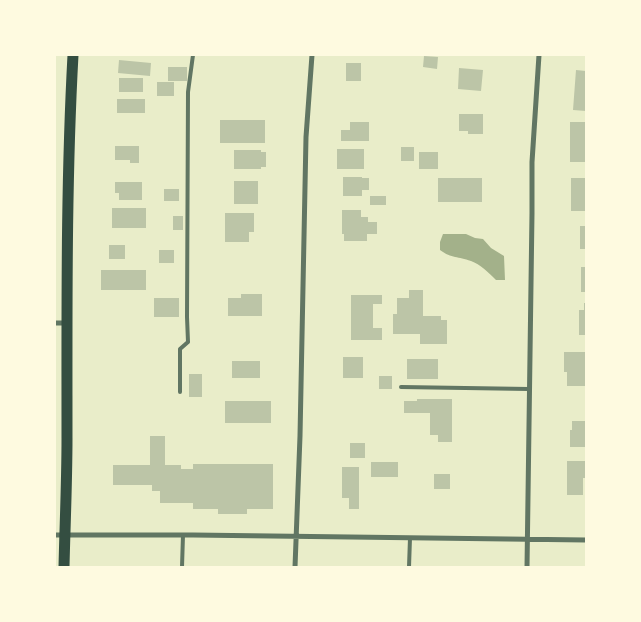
<!DOCTYPE html>
<style>
body{margin:0}
#map{position:relative;width:641px;height:622px;overflow:hidden;background:#e9edc9;font-family:"DejaVu Sans",sans-serif}
canvas{display:block}
.frame{position:absolute;inset:0;border:56px solid #fefae0;pointer-events:none}
</style>
<div id="map">
<canvas width="641" height="622"></canvas>
<div class="frame"></div>
</div>
<script>
const context = document.querySelector('canvas').getContext('2d');
context.lineJoin = 'round';
function fill(path, color) { context.fillStyle = color; context.fill(path, 'evenodd'); }
function stroke(path, color, width, dash) { context.strokeStyle = color; context.lineWidth = width; context.lineCap = dash ? 'butt' : 'round'; context.setLineDash(dash || []); context.stroke(path); }
fill(new Path2D(`
 M443 234H466L475 238 483 239 491 248 504 256 505 280H496C489 273 480 264 471 261 458 256 452 259 440 250V242Z`), '#a3b18a');
fill(new Path2D(`
 M424 56 438 57 437 69 423 67Z
 M119 60 151 63 150 76 118 73Z
 M346 63H361V81H346Z
 M168 67H187V81H168Z
 M459 68 483 70 481 91 458 89Z
 M576 70 586 71V111L573 110Z
 M119 78H143V92H119Z
 M157 82H174V96H157Z
 M117 99H145V113H117Z
 M459 114H483V134H468V131H459Z
 M220 120H265V143H220Z
 M350 122H369V141H341V130H350Z
 M570 122H586V162H570Z
 M115 146H139V163H130V160H115Z
 M401 147H414V161H401Z
 M337 149H364V169H337Z
 M234 150H261V152H266V167H261V169H234Z
 M419 152H438V169H419Z
 M343 177H362V178H369V190H362V196H343Z
 M438 178H482V202H438Z
 M571 178H586V211H571Z
 M234 181H258V204H234Z
 M115 182H142V200H119V193H115Z
 M164 189H179V201H164Z
 M370 196H386V205H370Z
 M112 208H146V228H112Z
 M342 210H361V217H368V222H377V234H367V241H344V234H342Z
 M225 213H254V232H249V242H225Z
 M173 216H183V230H173Z
 M580 226H586V249H580Z
 M109 245H125V259H109Z
 M159 250H174V263H159Z
 M581 267H586V292H581Z
 M101 270H146V290H101Z
 M409 290H423V316H441V320H447V344H420V334H393V314H397V298H409Z
 M241 294H262V316H228V298H241Z
 M351 295H382V304H373V328H382V340H351Z
 M154 298H179V317H154Z
 M584 303H586V335H579V310H584Z
 M564 352H585L586 386H567V372H564Z
 M343 357H363V378H343Z
 M407 359H438V379H407Z
 M232 361H260V378H232Z
 M189 374H202V397H189Z
 M379 376H392V389H379Z
 M417 399H452V442H438V435H430V413H404V401H417Z
 M225 401H271V423H225Z
 M572 421H586V447H570V430H572Z
 M150 436H165V465H181V469H193V464H273V509H247V514H218V509H193V503H160V491H152V485H113V465H150Z
 M350 443H365V458H350Z
 M567 461H586V478H583V495H567Z
 M371 462H398V477H371Z
 M342 467H359V509H349V498H342Z
 M434 474H450V489H434Z`), '#bcc5a7');
stroke(new Path2D(`
 M401 387 529 389
 M180 392V349L188 342 187 317 188 92 193 55
 M182 567 183 535
 M409 567 410 538`), '#617663', 4);
stroke(new Path2D(`
 M55 323H66
 M55 535H193L586 540
 M295 567 300 436 306 137 312 55
 M527 567 532 213V162L539 55`), '#617663', 5);
stroke(new Path2D(`
 M64 567C65 524 67 481 67 438 67 310 66 183 73 55`), '#344e41', 11);
</script>
